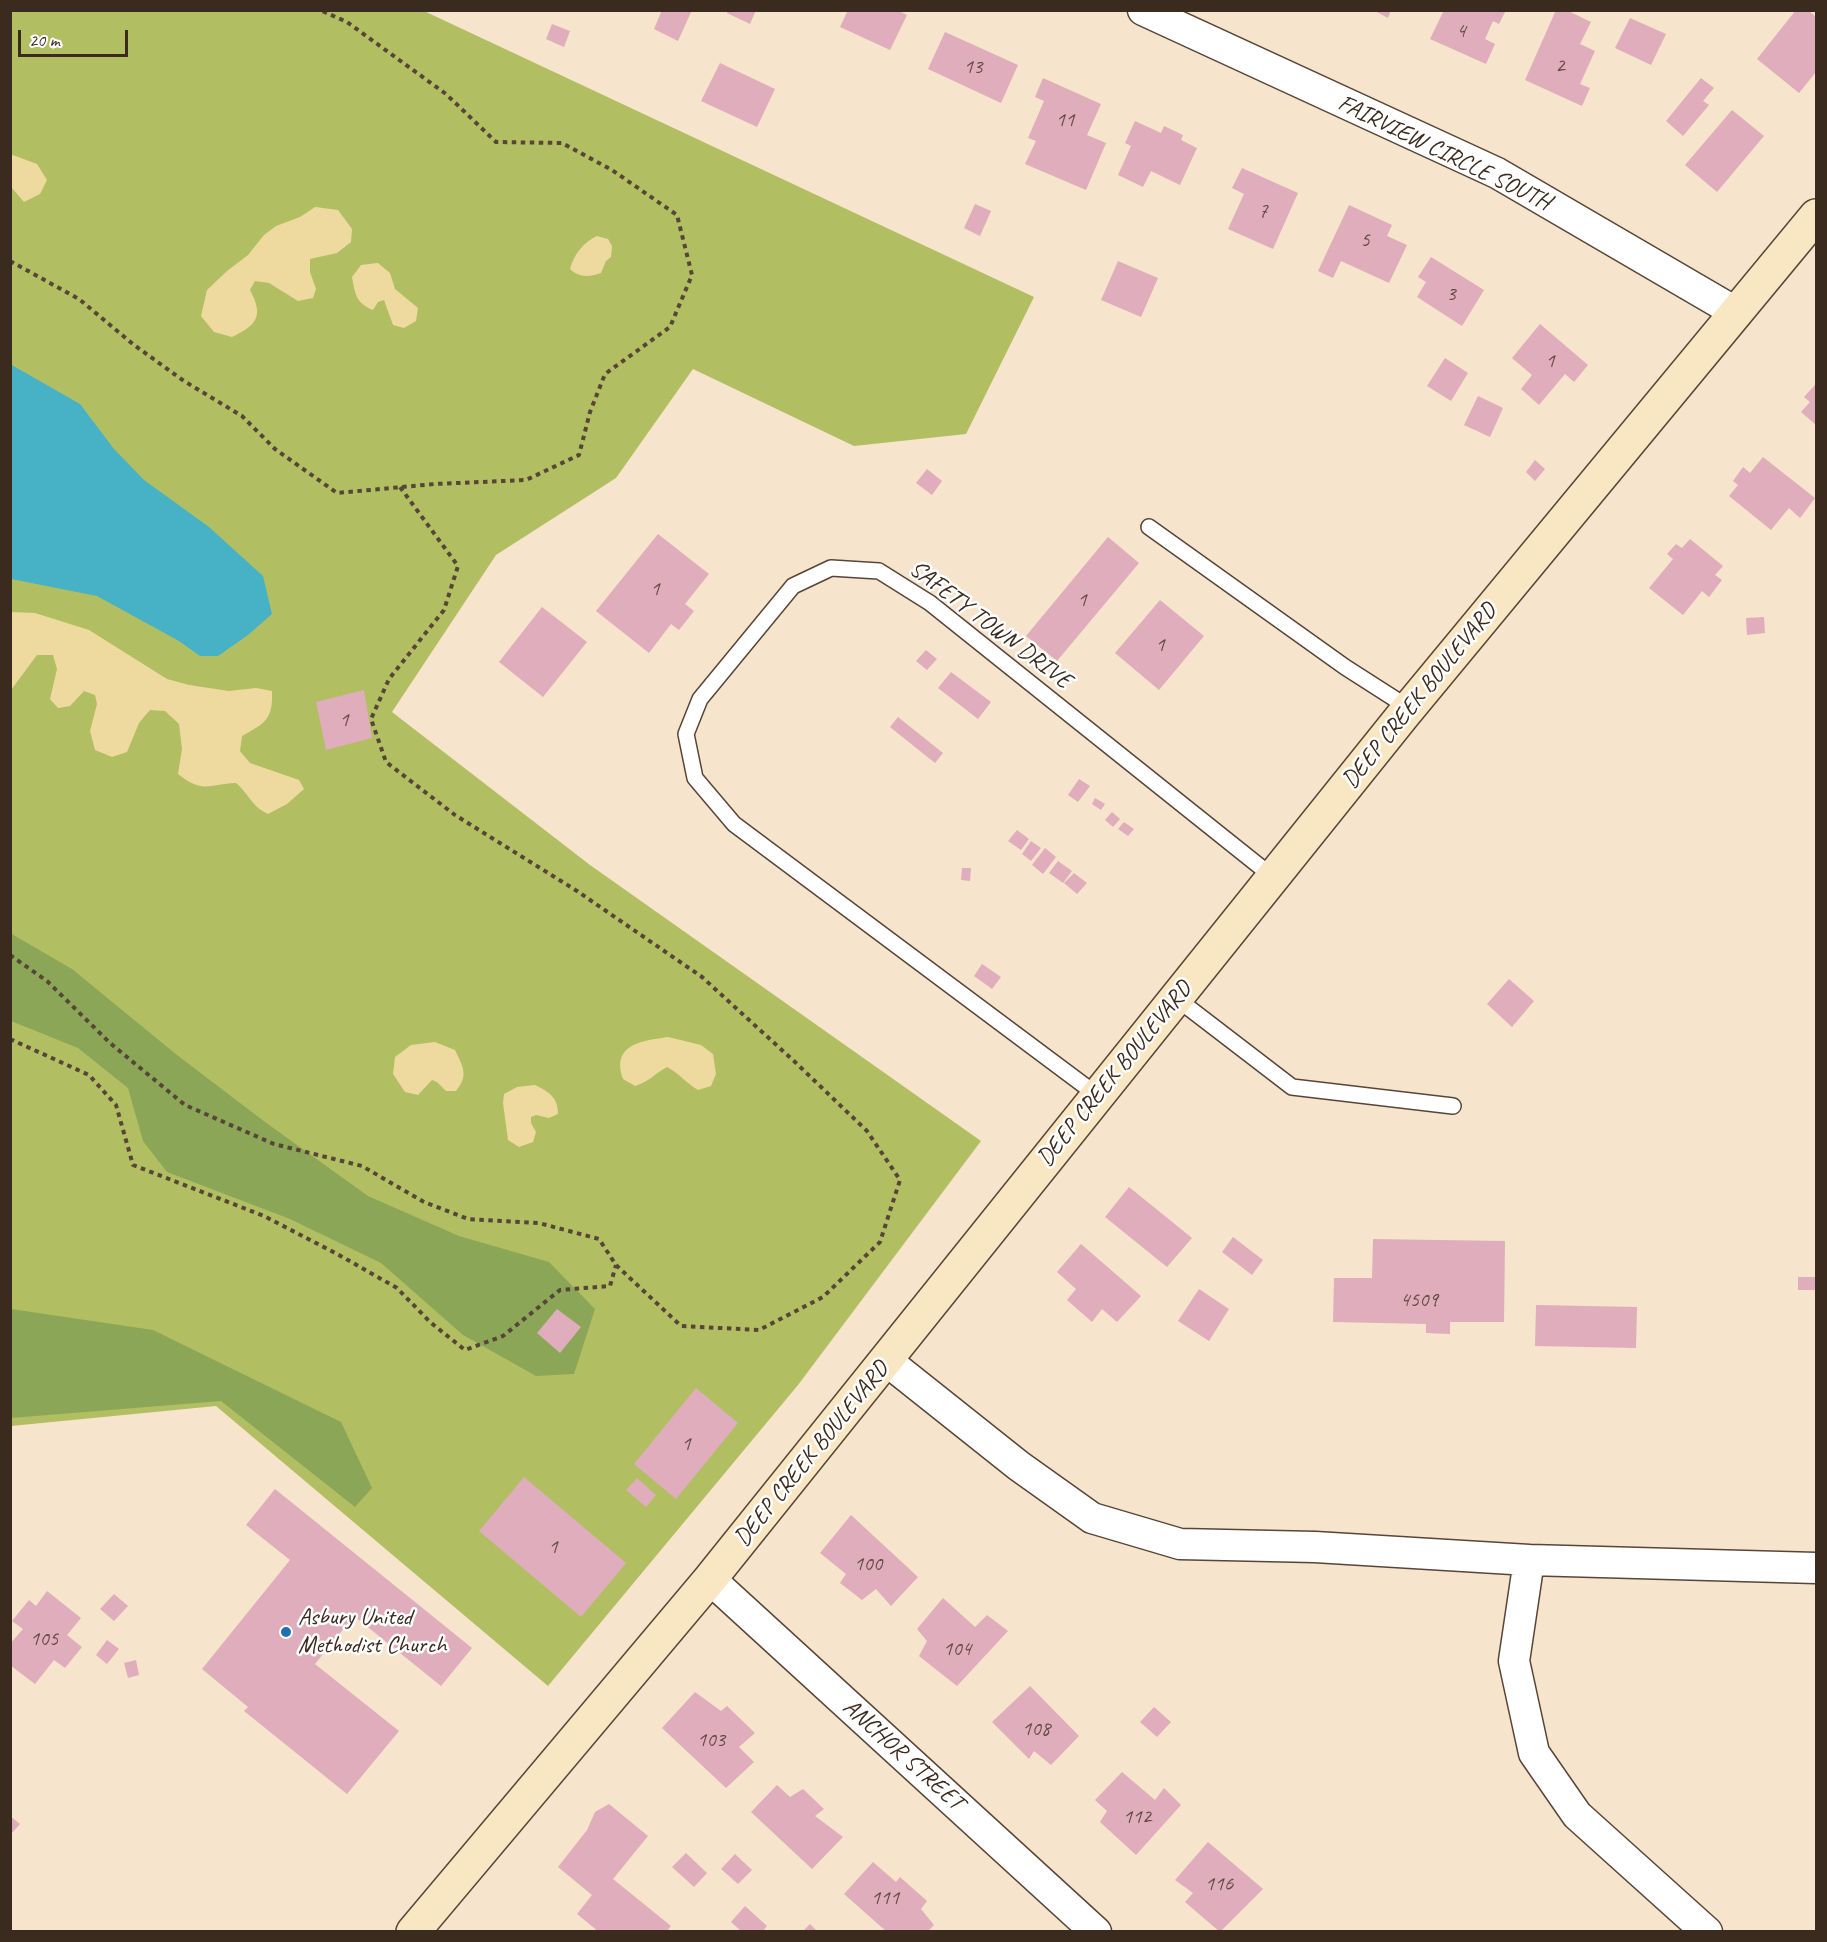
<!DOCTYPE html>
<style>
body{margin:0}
#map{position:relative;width:1827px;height:1942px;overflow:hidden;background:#f6e4cc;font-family:Caveat,sans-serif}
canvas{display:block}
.frame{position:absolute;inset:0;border:12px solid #3b2a1e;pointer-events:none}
.scale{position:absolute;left:18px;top:30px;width:110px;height:27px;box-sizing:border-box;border:3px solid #3b2a1e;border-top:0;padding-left:8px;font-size:18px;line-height:21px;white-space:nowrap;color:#3b2a1e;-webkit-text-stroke:4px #fff;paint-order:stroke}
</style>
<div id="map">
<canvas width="1827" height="1942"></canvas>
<div class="frame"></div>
<div class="scale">20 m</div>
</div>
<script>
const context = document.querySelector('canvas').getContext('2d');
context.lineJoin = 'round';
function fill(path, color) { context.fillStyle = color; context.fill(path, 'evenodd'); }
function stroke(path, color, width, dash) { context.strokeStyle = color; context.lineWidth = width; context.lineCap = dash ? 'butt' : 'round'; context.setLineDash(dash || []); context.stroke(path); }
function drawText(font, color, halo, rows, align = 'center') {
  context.font = font + ' Caveat,sans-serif'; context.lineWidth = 5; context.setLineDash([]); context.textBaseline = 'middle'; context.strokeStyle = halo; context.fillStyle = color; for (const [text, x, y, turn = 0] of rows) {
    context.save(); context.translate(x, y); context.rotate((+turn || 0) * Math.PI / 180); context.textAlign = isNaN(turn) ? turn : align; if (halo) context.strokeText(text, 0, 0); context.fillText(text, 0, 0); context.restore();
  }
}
fill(new Path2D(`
 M11 11H424L1034 297 966 434 854 446 693 369 616 478 496 555 392 712 590 865 981 1141 798 1385 548 1686 216 1406 11 1426Z`), '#b1bf62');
fill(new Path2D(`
 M10 933 72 969 177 1055 265 1122 368 1196 459 1236 549 1262 595 1309 574 1374 536 1376 463 1335 381 1263 290 1219 167 1172 143 1141 128 1088 78 1048 11 1021Z
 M11 1309 153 1330 341 1422 372 1488 355 1507 221 1401 11 1418Z`), '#8ca658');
fill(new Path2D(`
 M10 154 37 164 47 180 40 194 24 202 11 187Z
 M315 207 338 210 352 229 351 242 337 253 310 259V272L316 289 313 298 298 301 269 283 255 281 250 290C264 316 257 325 232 337L214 332 201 316 207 290 227 271 248 255 264 235 276 226 300 217Z
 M597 236 608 239 612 246 611 257 606 261 601 273C588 277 580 278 570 269 574 254 584 242 597 236Z
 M378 263 390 273 395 289 418 308 416 321 404 328 393 325 384 300 378 302 373 310C356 303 355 294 352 277L361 265Z
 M10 612 35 613 89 630 167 679 189 685 229 691 256 688 272 691C273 720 265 723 242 736L240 751 250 763 299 780 304 789 287 804 268 814C252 807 249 794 236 783 208 784 203 794 178 774L182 749 179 724 165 711 150 710 139 723 127 752 112 757 95 750 90 731 97 704 95 695 84 691 70 706 58 708 50 699 57 669 53 655H37L11 690Z
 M668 1037 701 1045 713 1054 716 1074 711 1086 698 1090C686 1083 679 1073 667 1067 654 1074 649 1082 635 1086L623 1079C611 1044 642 1041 668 1037Z
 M435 1042 455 1050C463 1067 469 1075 456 1091H446L437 1082 432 1080 418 1095 405 1092 393 1074 395 1057 411 1045Z
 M535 1085C549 1092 558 1097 558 1114L549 1118 536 1115 531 1117V1123L536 1132 533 1142 519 1147 508 1140 503 1103 504 1094 517 1087Z`), '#eeda9e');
fill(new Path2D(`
 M10 364 80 404 114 449 144 480 209 527 263 576 272 614 248 635 218 656H200L179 641 97 596 11 579Z`), '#47b1c6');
fill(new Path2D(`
 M662 10H692L678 41 654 29Z
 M728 10H756L750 24 727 13Z
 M848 10H897L907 15 890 50 840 27Z
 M1373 10H1391L1388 18Z
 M1444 10H1506L1499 24 1493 21 1485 39 1495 44 1486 64 1430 39Z
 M1556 10H1566L1591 22 1580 44 1595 51 1580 84 1590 88 1582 106 1525 80Z
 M1796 10H1808L1816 17V72L1799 93 1757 59Z
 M1630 18 1666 34 1651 65 1615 48Z
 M552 24 570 31 564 47 546 39Z
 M945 32 1018 65 1001 103 928 69Z
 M720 63 775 89 757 127 701 101Z
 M1043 78 1101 104 1087 135 1106 143 1086 190 1025 164 1036 141 1028 138 1044 101 1035 97Z
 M1701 78 1714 88 1703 101 1709 105 1683 136 1666 121Z
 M1732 110 1764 136 1717 192 1685 165Z
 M1135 121 1161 133 1164 126 1183 135 1181 140 1197 148 1180 185 1151 171 1143 187 1118 175 1131 146 1125 143Z
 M1242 168 1298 193 1273 249 1228 229 1244 194 1232 188Z
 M975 204 991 211 980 236 964 228Z
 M1349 205 1392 225 1387 236 1407 245 1389 283 1341 261 1333 278 1318 271Z
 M1431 257 1484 290 1462 326 1417 297 1426 282 1418 277Z
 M1118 261 1158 278 1141 317 1101 300Z
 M1540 324 1588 365 1574 382 1565 374 1539 405 1521 389 1532 375 1512 358Z
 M1445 358 1468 373 1451 401 1427 386Z
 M1815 385 1816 386V425L1801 412 1810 402 1804 397Z
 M1478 396 1503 408 1490 437 1464 425Z
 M1763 457 1815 498 1800 518 1789 508 1771 530 1729 496 1738 485 1733 481 1743 467 1750 473Z
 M1535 460 1545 469 1535 481 1526 472Z
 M927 469 942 481 932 495 916 483Z
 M658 534 709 574 685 604 694 611 679 630 671 624 649 653 596 611Z
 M1108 537 1139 563 1057 661 1026 636Z
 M1690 539 1723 566 1715 575 1722 580 1709 597 1702 591 1683 615 1649 588 1673 559 1667 554 1676 544 1682 548Z
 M1160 600 1204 636 1159 690 1115 653Z
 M542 607 587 642 543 697 499 662Z
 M1764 617 1765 633 1747 635 1746 618Z
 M926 650 937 659 927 670 916 661Z
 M951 672 991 702 978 719 938 688Z
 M364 690 372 738 326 750 316 702Z
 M898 717 943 753 935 763 890 727Z
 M1079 779 1090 786 1078 802 1068 795Z
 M1095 798 1105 804 1101 810 1092 804Z
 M1112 812 1120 819 1113 827 1105 820Z
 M1124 822 1134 829 1128 836 1118 829Z
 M1017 830 1029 839 1021 850 1008 841Z
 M1031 841 1041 848 1031 861 1022 854Z
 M1045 848 1056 857 1043 874 1032 865Z
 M1058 861 1072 871 1063 883 1049 873Z
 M962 868H971L970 881 961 880Z
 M1074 873 1087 883 1077 894 1064 883Z
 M982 964 1001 977 992 989 974 976Z
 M1509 979 1534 1001 1512 1027 1487 1004Z
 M1129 1187 1192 1238 1167 1267 1105 1217Z
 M1233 1237 1263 1260 1252 1275 1222 1252Z
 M1373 1239 1505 1241 1504 1322H1450V1334L1426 1333V1324L1333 1322 1334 1278H1372Z
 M1081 1244 1141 1296 1117 1322 1102 1309 1092 1322 1067 1300 1076 1289 1057 1272Z
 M1798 1277H1816V1290H1798Z
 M1199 1289 1229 1309 1209 1341 1178 1321Z
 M1536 1305 1637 1307 1636 1348 1535 1346Z
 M557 1309 581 1327 560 1353 537 1333Z
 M696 1388 738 1423 676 1499 634 1464Z
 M524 1477 626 1563 581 1617 479 1531Z
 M637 1478 656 1495 646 1507 626 1490Z
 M275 1489 472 1648 441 1686 354 1616 315 1664 399 1731 347 1794 244 1711 248 1707 202 1669 290 1560 246 1525Z
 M851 1515 918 1577 891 1606 876 1589 862 1600 840 1583 846 1574 820 1553Z
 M47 1591 81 1618 67 1635 82 1647 65 1668 54 1660 35 1684 10 1665V1644L23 1629 12 1621 29 1600 36 1606Z
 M114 1594 128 1606 114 1621 100 1609Z
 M943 1598 975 1627 987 1615 1008 1631 957 1686 919 1656 927 1641 917 1629Z
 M107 1640 119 1649 107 1664 96 1655Z
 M136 1660 139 1675 128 1678 124 1663Z
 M1030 1686 1079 1736 1051 1765 1034 1751 1029 1759 992 1722Z
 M695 1692 721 1711 727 1706 755 1733 739 1747 754 1762 726 1788 662 1728Z
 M1154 1707 1171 1722 1157 1737 1140 1722Z
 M1122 1772 1155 1800 1164 1788 1181 1805 1136 1855 1100 1822 1107 1811 1095 1800Z
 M777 1785 790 1797 803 1789 824 1809 815 1816 843 1837 812 1869 751 1812Z
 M609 1804 648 1836 613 1879 671 1926 666 1932H599L577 1914 592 1895 558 1867 587 1830 595 1812Z
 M10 1816 20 1824 10 1835Z
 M1208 1842 1263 1889 1220 1932 1185 1902 1193 1893 1175 1880Z
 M686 1853 707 1873 694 1887 672 1867Z
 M735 1854 752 1870 738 1884 721 1869Z
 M873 1862 896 1882 900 1877 927 1901 921 1909 934 1925 927 1932H887L844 1894Z
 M745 1906 767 1926 762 1932H742L731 1922Z
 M810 1924 818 1932H802Z`), '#dfadbb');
const lane = new Path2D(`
 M1149 527 1345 667 1409 708
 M1176 998 1292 1087 1453 1106
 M1097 1095 734 824 695 778 686 734 700 699 793 586 831 568 879 571 930 603 1273 877`);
const street = new Path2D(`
 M1143 10 1497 173 1737 313
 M887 1361 1019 1466 1092 1518 1180 1544 1315 1547 1529 1560 1514 1661 1534 1753 1577 1815 1707 1932
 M1529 1560 1816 1568
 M710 1579 1096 1932`);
const secondary = new Path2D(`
 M413 1932 710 1579 1404 714 1816 216`);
stroke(lane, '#574638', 18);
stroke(street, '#574638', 33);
stroke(secondary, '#574638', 36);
stroke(new Path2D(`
 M10 261 79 299 134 345 184 381 242 416 275 449 337 493 435 484 526 480 579 455 590 412 605 374 670 327 692 275 677 215 612 170 562 143 496 142 446 94 347 22 320 10
 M10 955 47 981 110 1043 185 1105 274 1144 362 1166 424 1202 468 1219 539 1223 599 1239 616 1265 681 1326 759 1330 823 1297 880 1242 900 1180 867 1131 795 1062 702 977 577 891 455 815 386 762 371 719 389 679 444 610 458 566 400 487
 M10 1039 89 1075 116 1105 133 1165 264 1216 339 1255 397 1288 430 1322 465 1350 503 1336 560 1290 610 1286 616 1265`), '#574638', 4, [4.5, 4.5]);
stroke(lane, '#fff', 15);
stroke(street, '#fff', 30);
stroke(secondary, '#f9e7c3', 33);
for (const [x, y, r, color] of [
 [286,1632,6,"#1f6fb2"]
]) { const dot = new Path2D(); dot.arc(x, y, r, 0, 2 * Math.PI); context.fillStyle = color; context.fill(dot); stroke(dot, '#fff', 2); }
drawText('21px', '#644b45', null, [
 ["4",1461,31],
 ["2",1560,66],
 ["13",973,67],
 ["11",1065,120],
 ["7",1263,211],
 ["5",1365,240],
 ["3",1451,294],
 ["1",1550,361],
 ["1",655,589],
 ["1",1082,600],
 ["1",1160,645],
 ["1",344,720],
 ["4509",1419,1300],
 ["1",686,1444],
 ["1",553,1547],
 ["100",868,1564],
 ["105",44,1639],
 ["104",957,1649],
 ["108",1036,1729],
 ["103",711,1740],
 ["112",1137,1817],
 ["116",1219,1884],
 ["111",885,1898]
]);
drawText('24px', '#3b2a1e', '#fff', [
 ["FAIRVIEW CIRCLE SOUTH",1444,153,26],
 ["SAFETY TOWN DRIVE",990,625,37],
 ["DEEP CREEK BOULEVARD",1420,696,-51],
 ["DEEP CREEK BOULEVARD",1115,1074,-51],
 ["DEEP CREEK BOULEVARD",812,1454,-51],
 ["ANCHOR STREET",903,1755,42]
]);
drawText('24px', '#3b2a1e', '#fff', [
 ["Asbury United",298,1618],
 ["Methodist Church",298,1646]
], 'left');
</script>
